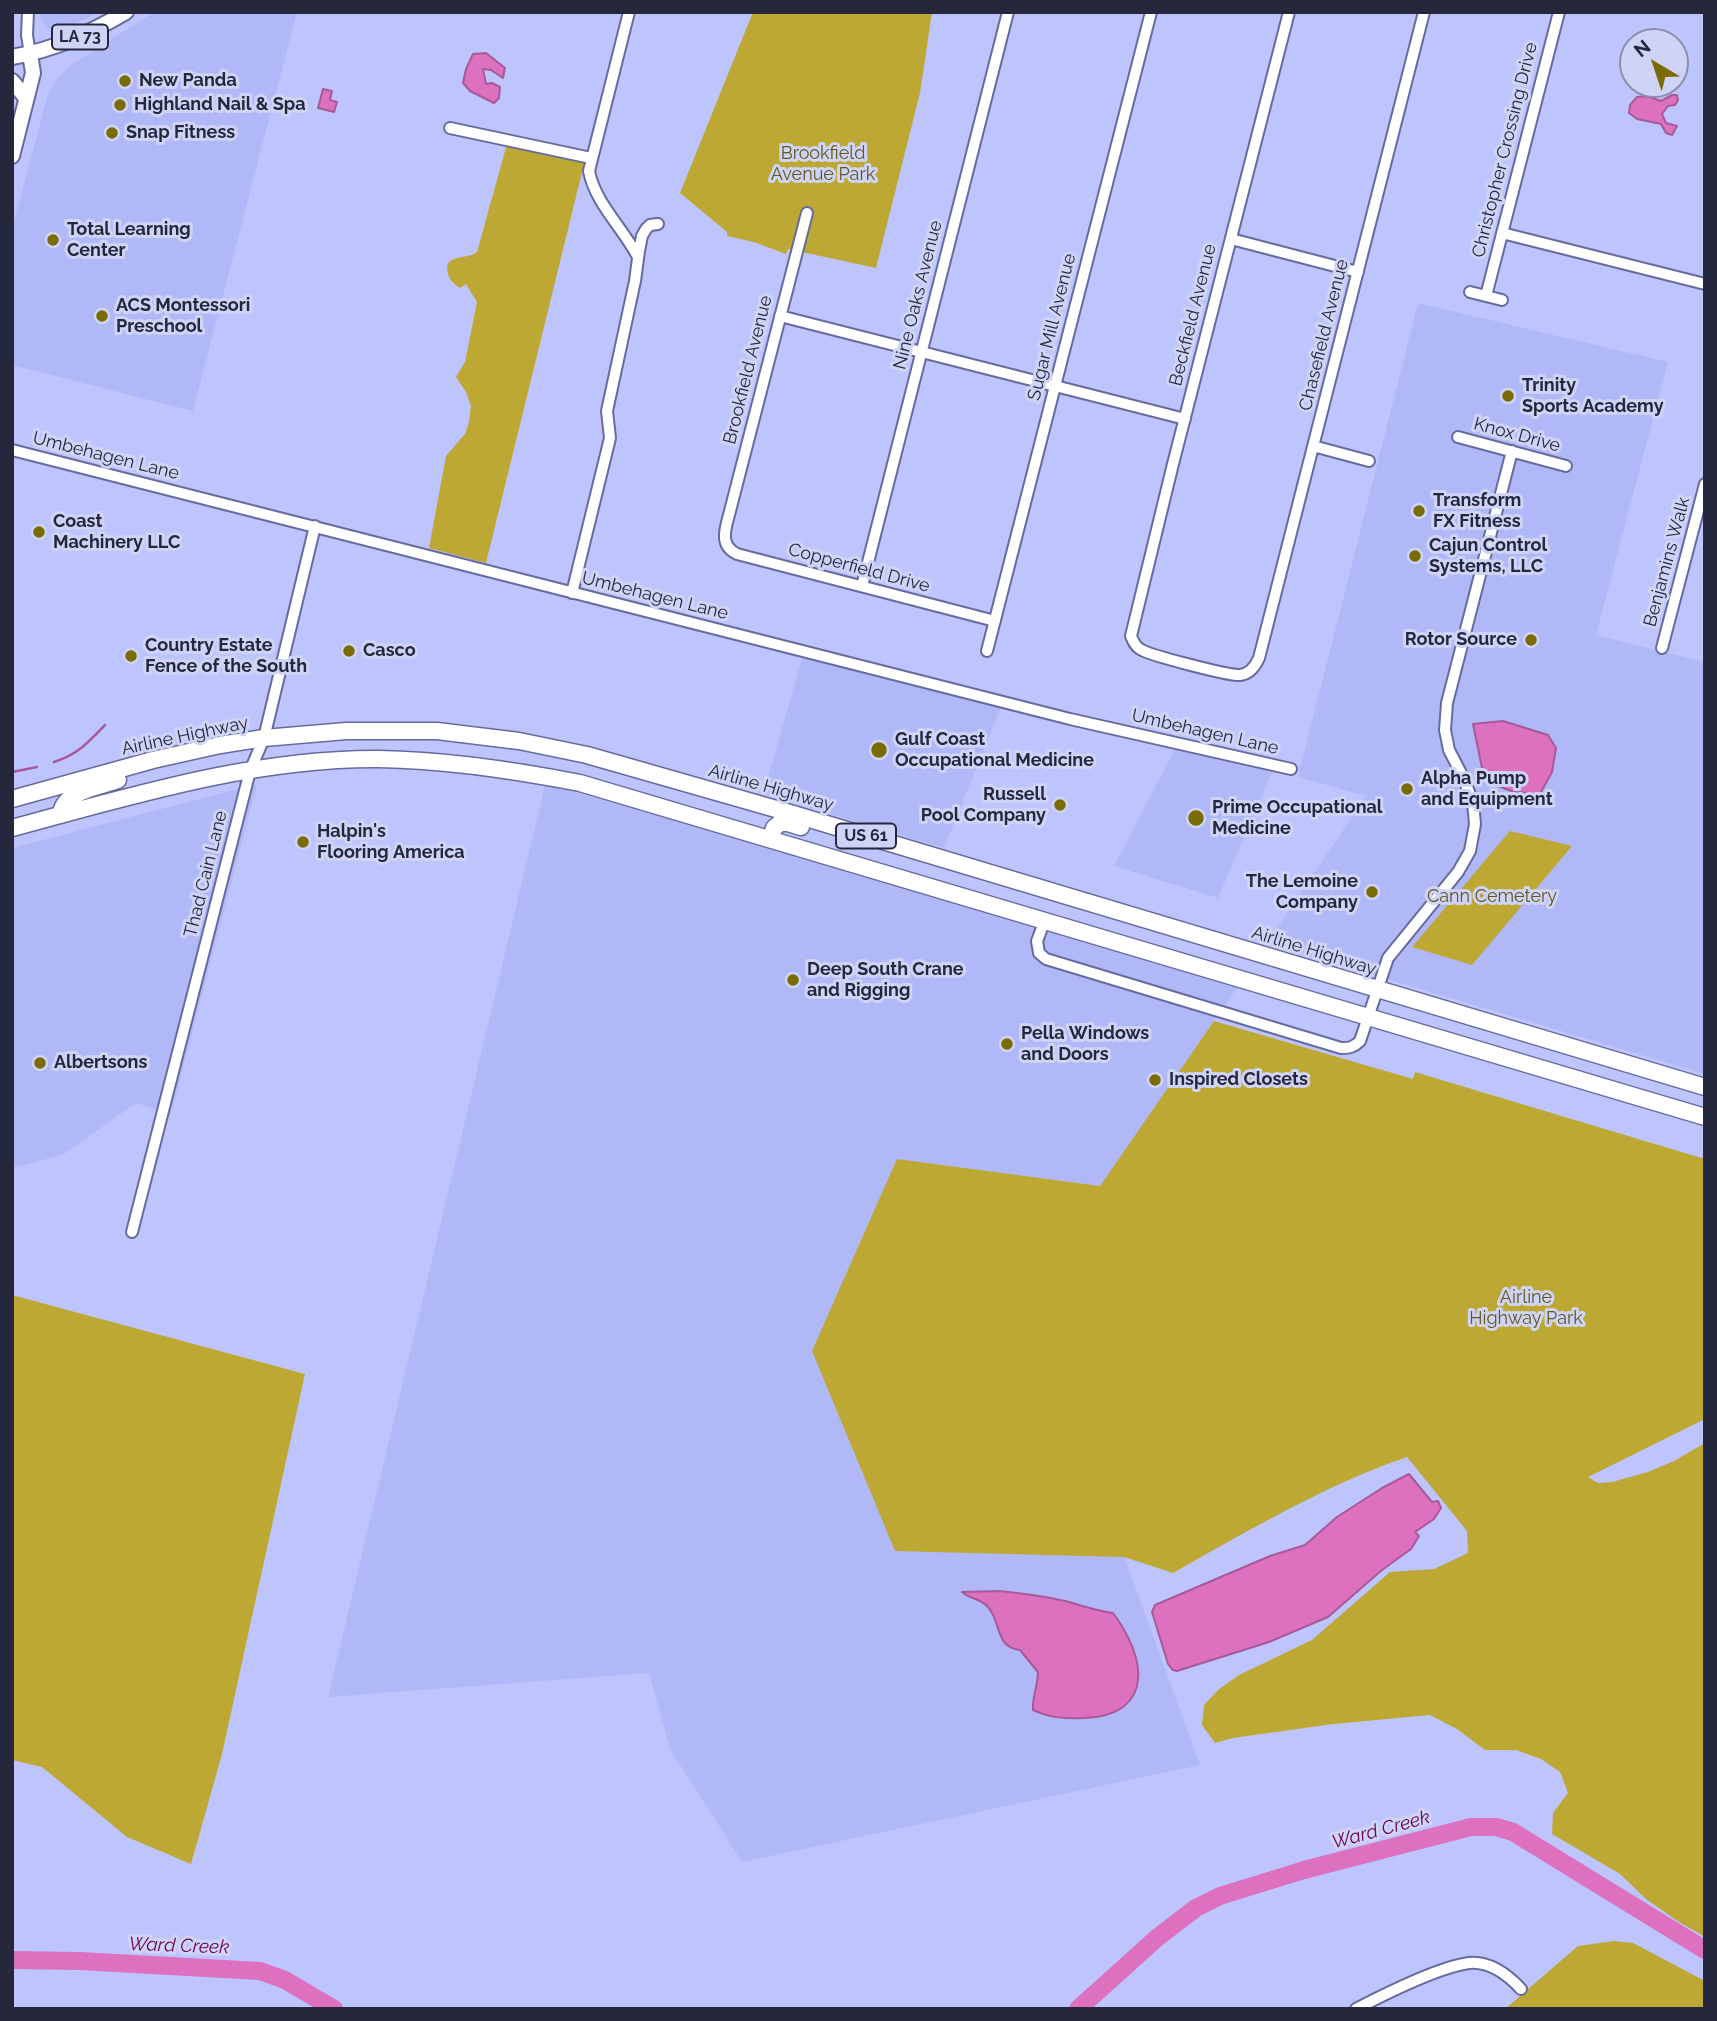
<!DOCTYPE html>
<style>
body{margin:0}
#map{position:relative;width:1717px;height:2021px;overflow:hidden;background:#bec5fe;font-family:Raleway,sans-serif}
canvas{display:block}
.frame{position:absolute;inset:0;border:14px solid #25273d;pointer-events:none}
.north{position:absolute;left:1619px;top:28px;width:70px;height:70px;box-sizing:border-box;background:#cfd4f7;border:2px solid #8b8fad;border-radius:50%;rotate:321deg;font-size:19px;font-weight:700;line-height:28px;text-align:center;color:#25273d}
.north::after{content:'';display:block;margin:auto;width:24px;height:32px;background:#7b6b04;clip-path:polygon(50% 0,100% 100%,50% 72%,0 100%)}
</style>
<div id="map">
<canvas width="1717" height="2021"></canvas>
<div class="frame"></div>
<div class="north">N</div>
</div>
<script>
const context = document.querySelector('canvas').getContext('2d');
context.lineJoin = 'round';
function fill(path, color) { context.fillStyle = color; context.fill(path, 'evenodd'); }
function stroke(path, color, width, dash) { context.strokeStyle = color; context.lineWidth = width; context.lineCap = dash ? 'butt' : 'round'; context.setLineDash(dash || []); context.stroke(path); }
function drawText(font, color, halo, rows, align = 'center') {
  context.font = font + ' Raleway,sans-serif'; context.lineWidth = 6; context.setLineDash([]); context.textBaseline = 'middle'; context.strokeStyle = halo; context.fillStyle = color; for (const [text, x, y, turn = 0] of rows) {
    context.save(); context.translate(x, y); context.rotate((+turn || 0) * Math.PI / 180); context.textAlign = isNaN(turn) ? turn : align; if (halo) context.strokeText(text, 0, 0); context.fillText(text, 0, 0); context.restore();
  }
}
fill(new Path2D(`
 M40 12H99L58 32 48 28 43 23Z
 M154 12H297L193 411 12 365V229L48 94 56 80 68 67Z
 M1418 303 1668 362 1596 635 1705 662V1074L1267 943 1366 796 1298 777Z
 M803 655 1002 705 944 848 763 794Z
 M1176 747 1273 770 1218 898 1114 866Z
 M257 784 171 1114 136 1103 64 1154 25 1165 12 1167V848Z
 M545 785 642 810 1237 988 1100 1186 897 1159 1124 1556 1200 1765 742 1862 670 1749 649 1673 328 1697Z`), '#b1b8f8');
fill(new Path2D(`
 M753 12H932L920 93 876 268 788 249 786 254 754 242 727 236V232L680 193Z
 M507 144 585 160 486 563 429 548 446 456 465 434 469 422 471 406 466 392 456 377 465 362 477 302 466 284 460 288C454 284 450 281 448 274 442 253 468 260 477 252Z
 M1510 831 1572 846 1472 965 1412 947Z
 M1214 1021 1413 1079 1415 1072 1705 1159V1419L1588 1477 1598 1483 1612 1482 1648 1472 1674 1461 1705 1443V1937L1679 1922 1646 1899 1620 1874 1552 1834 1553 1813 1568 1793 1560 1772 1541 1759 1516 1750H1485L1457 1729 1430 1715 1333 1724 1233 1738 1215 1743 1202 1725 1204 1705 1218 1690 1239 1675 1312 1640 1390 1572 1434 1569 1468 1553 1467 1531 1407 1457C1325 1485 1248 1531 1173 1573L1124 1557 895 1551 812 1351 897 1159 1100 1186Z
 M12 1295 305 1374 222 1754 191 1864 127 1837 42 1767 12 1760Z
 M1614 1941 1633 1943 1705 1981V2009H1505L1578 1946Z`), '#bca833');
const water = new Path2D(`
 M486 53 505 68 503 78 491 70 483 69 486 84 492 83 500 87 499 98 494 103 470 91 463 83 466 69 473 54Z
 M323 89 332 91 330 100 337 102 334 112 318 108Z
 M1672 95H1677L1678 100 1675 105 1668 106 1662 114 1666 123 1677 126 1672 135 1666 133 1661 124 1637 119 1629 113 1630 105 1637 97 1647 96 1661 101Z
 M1503 721 1548 735 1556 748 1552 772 1540 794 1514 792 1490 783 1482 768 1473 724Z
 M1409 1474 1432 1502 1438 1501 1441 1508 1434 1519 1415 1532 1419 1536 1411 1549 1382 1570 1328 1617 1269 1642 1177 1671 1173 1670 1168 1664 1152 1612 1155 1605 1270 1556 1305 1545 1337 1517 1382 1488Z
 M999 1591C1021 1593 1043 1596 1065 1601 1081 1605 1096 1611 1113 1613 1146 1657 1156 1714 1085 1718 1065 1719 1051 1718 1033 1710 1032 1697 1038 1685 1038 1672L1020 1650C994 1647 1002 1621 987 1606 981 1599 970 1599 962 1592Z`);
fill(water, '#dd70bf');
stroke(water, '#a65a98', 2);
stroke(new Path2D(`
 M54 762C78 754 88 743 105 725
 M12 772 37 767`), '#a65a98', 2.5);
stroke(new Path2D(`
 M12 1960 80 1961 260 1971 285 1980 334 2009
 M1078 2009 1158 1937 1196 1908 1220 1896 1304 1870 1471 1827H1496L1513 1832 1705 1950`), '#dd70bf', 18);
const minor = new Path2D(`
 M28 12 27 35 30 54
 M629 12 589 171C595 203 623 228 638 257
 M1289 12 1173 464 1131 636C1133 641 1135 646 1140 649 1148 655 1230 676 1240 675 1250 674 1255 667 1259 658L1424 12
 M450 128 591 158
 M807 213 730 511C726 527 718 545 737 554L995 621
 M1502 233 1705 284
 M1231 239 1358 272
 M1470 292 1502 300
 M1486 296 1559 12
 M780 316 1185 419
 M1458 437 1566 466
 M1313 446 1369 461
 M12 450 1070 719 1291 769
 M862 586 1008 12
 M572 593 610 438 607 411 635 281 639 251 642 236 646 229 650 225 658 224
 M1662 648 1705 484
 M987 651 1151 12
 M1045 920 1037 941 1039 953 1046 959 1341 1048C1350 1048 1354 1047 1360 1041L1388 958 1458 872 1470 851 1475 824 1473 802 1462 775 1449 750 1445 730 1447 703 1512 451
 M132 1232 250 771 264 738 315 526
 M1356 2009C1383 1995 1439 1967 1469 1963 1490 1961 1507 1974 1521 1989`);
const major = new Path2D(`
 M12 57C54 50 90 33 126 12
 M12 81 26 98
 M12 156 33 73 30 54`);
const highway = new Path2D(`
 M12 799 153 760 220 745 264 738 346 731H437L519 741 587 755 783 811 1705 1087
 M61 815C62 791 99 787 118 780
 M12 828C131 796 254 758 379 759 447 760 513 770 580 783L1705 1117
 M771 838 774 828 780 823H788L801 827`);
stroke(minor, '#666b9f', 14);
stroke(major, '#666b9f', 18);
stroke(highway, '#666b9f', 19);
stroke(minor, '#fff', 10);
stroke(major, '#fff', 14);
stroke(highway, '#fff', 16);
for (const [x, y, r, color] of [
 [125,81,7,"#7b6b04"],
 [120,105,7,"#7b6b04"],
 [112,133,7,"#7b6b04"],
 [53,240,7,"#7b6b04"],
 [102,316,7,"#7b6b04"],
 [1508,396,7,"#7b6b04"],
 [1419,511,7,"#7b6b04"],
 [39,532,7,"#7b6b04"],
 [1415,556,7,"#7b6b04"],
 [1531,640,7,"#7b6b04"],
 [349,651,7,"#7b6b04"],
 [131,656,7,"#7b6b04"],
 [879,750,9,"#7b6b04"],
 [1407,789,7,"#7b6b04"],
 [1060,805,7,"#7b6b04"],
 [1196,818,9,"#7b6b04"],
 [303,842,7,"#7b6b04"],
 [1372,892,7,"#7b6b04"],
 [793,980,7,"#7b6b04"],
 [1007,1044,7,"#7b6b04"],
 [40,1063,7,"#7b6b04"],
 [1155,1080,7,"#7b6b04"]
]) { const dot = new Path2D(); dot.arc(x, y, r, 0, 2 * Math.PI); context.fillStyle = color; context.fill(dot); stroke(dot, '#cfd4f7', 2.5); }
for (const [x, y, w] of [
 [80,37,56],
 [866,836,60]
]) { const box = new Path2D(); box.roundRect(x - w / 2, y - 12.5, w, 25, 5); context.fillStyle = '#cfd4f7'; context.fill(box); stroke(box, '#25273d', 2); }
drawText('bold 16px', '#25273d', null, [
 ["LA 73",80,37],
 ["US 61",866,836]
]);
drawText('bold 18px', '#25273d', '#cfd4f7', [
 ["New Panda",139,81],
 ["Highland Nail & Spa",134,105],
 ["Snap Fitness",126,133],
 ["Total Learning",67,230],
 ["Center",67,251],
 ["ACS Montessori",116,306],
 ["Preschool",116,327],
 ["Trinity",1522,386],
 ["Sports Academy",1522,407],
 ["Transform",1433,501],
 ["FX Fitness",1433,522],
 ["Coast",53,522],
 ["Machinery LLC",53,543],
 ["Cajun Control",1429,546],
 ["Systems, LLC",1429,567],
 ["Rotor Source",1517,640,"right"],
 ["Country Estate",145,646],
 ["Fence of the South",145,667],
 ["Casco",363,651],
 ["Gulf Coast",895,740],
 ["Occupational Medicine",895,761],
 ["Alpha Pump",1421,779],
 ["and Equipment",1421,800],
 ["Russell",1046,795,"right"],
 ["Pool Company",1046,816,"right"],
 ["Prime Occupational",1212,808],
 ["Medicine",1212,829],
 ["Halpin's",317,832],
 ["Flooring America",317,853],
 ["The Lemoine",1358,882,"right"],
 ["Company",1358,903,"right"],
 ["Deep South Crane",807,970],
 ["and Rigging",807,991],
 ["Pella Windows",1021,1034],
 ["and Doors",1021,1055],
 ["Albertsons",54,1063],
 ["Inspired Closets",1169,1080]
], 'left');
drawText('18px', '#25273d', '#cfd4f7', [
 ["Christopher Crossing Drive",1505,150,-76],
 ["Nine Oaks Avenue",918,295,-76],
 ["Beckfield Avenue",1193,315,-76],
 ["Sugar Mill Avenue",1052,327,-76],
 ["Chasefield Avenue",1324,335,-76],
 ["Brookfield Avenue",748,370,-76],
 ["Knox Drive",1517,435,15],
 ["Umbehagen Lane",106,456,14],
 ["Benjamins Walk",1667,562,-75],
 ["Copperfield Drive",859,568,15],
 ["Umbehagen Lane",655,596,14],
 ["Umbehagen Lane",1205,732,13],
 ["Airline Highway",185,736,-12],
 ["Airline Highway",771,788,16],
 ["Thad Cain Lane",206,874,-76],
 ["Airline Highway",1314,951,17]
]);
drawText('18px', '#62571d', '#cfd4f7', [
 ["Brookfield",823,154],
 ["Avenue Park",823,175],
 ["Cann Cemetery",1492,897],
 ["Airline",1526,1298],
 ["Highway Park",1526,1319]
]);
drawText('italic 19px', '#690055', '#cfd4f7', [
 ["Ward Creek",1381,1830,-15],
 ["Ward Creek",179,1946,2]
]);
</script>
